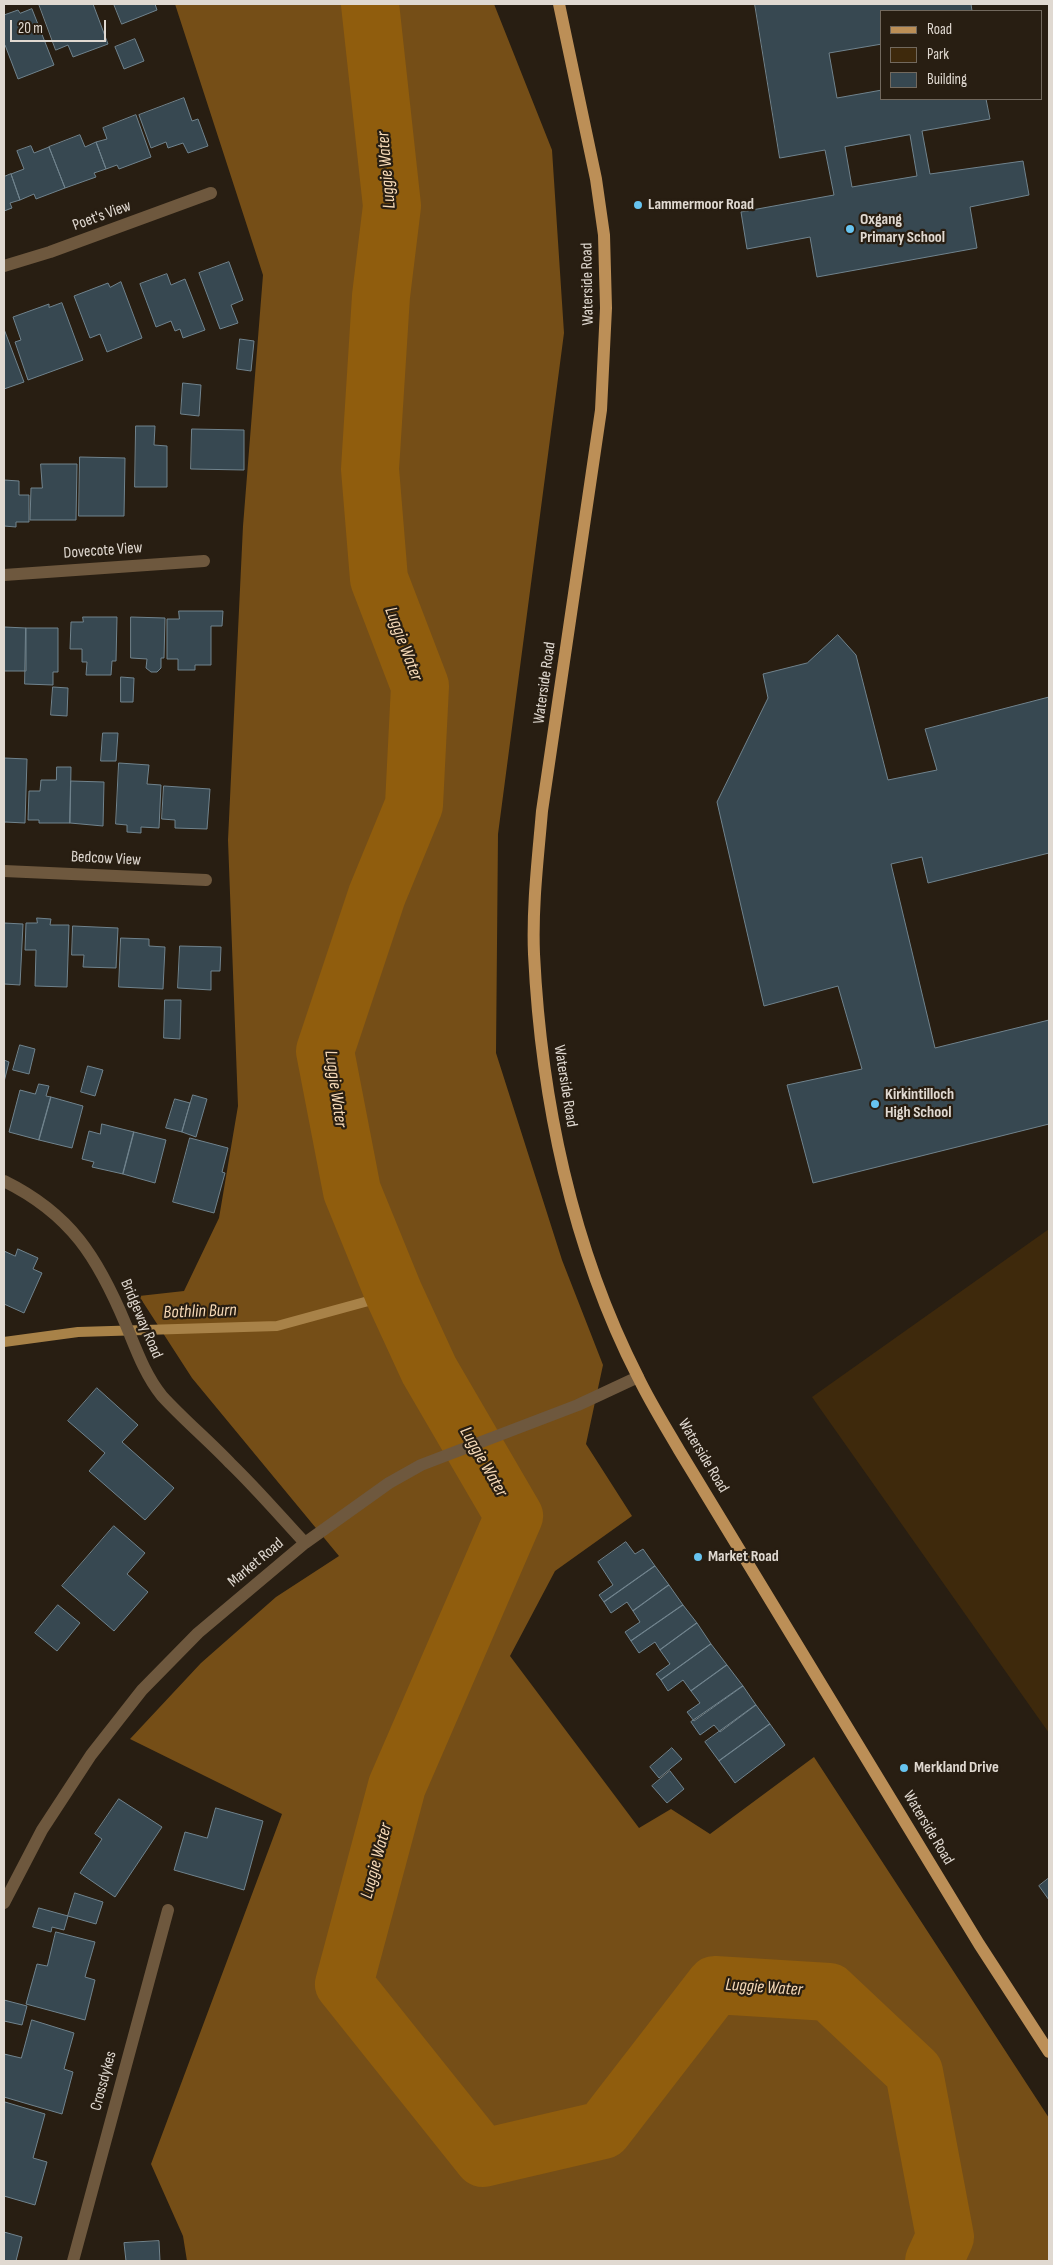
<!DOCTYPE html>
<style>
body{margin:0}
#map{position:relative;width:1053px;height:2265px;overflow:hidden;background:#281e12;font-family:"Sofia Sans Condensed",sans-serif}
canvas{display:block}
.frame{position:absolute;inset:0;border:5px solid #e0d9d1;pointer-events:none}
.legend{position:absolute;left:880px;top:10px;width:162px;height:90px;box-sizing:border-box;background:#281e12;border:1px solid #72695e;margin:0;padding:6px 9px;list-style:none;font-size:15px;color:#e0d9d1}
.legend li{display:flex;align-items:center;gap:10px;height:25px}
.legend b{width:25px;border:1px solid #72695e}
.scale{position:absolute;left:10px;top:20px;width:96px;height:22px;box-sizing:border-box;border:2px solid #e0d9d1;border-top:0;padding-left:6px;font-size:15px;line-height:18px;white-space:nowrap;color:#e0d9d1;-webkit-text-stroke:4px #281e12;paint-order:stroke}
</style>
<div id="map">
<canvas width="1053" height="2265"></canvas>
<div class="frame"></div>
<ul class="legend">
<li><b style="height:6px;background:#bc8f57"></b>Road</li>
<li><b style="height:14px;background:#3e290c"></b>Park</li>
<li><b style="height:14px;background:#374851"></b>Building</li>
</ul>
<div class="scale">20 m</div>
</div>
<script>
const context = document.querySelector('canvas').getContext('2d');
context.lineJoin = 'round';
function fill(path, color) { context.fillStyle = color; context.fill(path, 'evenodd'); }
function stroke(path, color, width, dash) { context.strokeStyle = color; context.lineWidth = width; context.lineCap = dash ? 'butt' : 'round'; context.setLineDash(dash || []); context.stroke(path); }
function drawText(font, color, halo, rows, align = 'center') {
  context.font = font + ' "Sofia Sans Condensed",sans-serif'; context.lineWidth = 4.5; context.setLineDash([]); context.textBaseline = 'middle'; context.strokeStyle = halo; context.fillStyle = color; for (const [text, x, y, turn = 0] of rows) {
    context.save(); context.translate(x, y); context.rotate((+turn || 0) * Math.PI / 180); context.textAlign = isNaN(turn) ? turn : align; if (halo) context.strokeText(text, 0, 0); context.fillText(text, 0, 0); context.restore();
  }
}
fill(new Path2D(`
 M1049 1229V1733L812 1397Z`), '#3e290c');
fill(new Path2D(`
 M175 4H494L552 150 564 333 498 834 496 1053 562 1260 603 1365 586 1444 632 1516 555 1571 510 1656 639 1828 671 1809 710 1834 814 1757 1049 2118V2261H187L183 2236 151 2164 282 1814 130 1739 201 1663 276 1597 339 1556 192 1378 139 1296 184 1291 219 1218 238 1106 228 840 243 526 263 275Z`), '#754e17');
stroke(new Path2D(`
 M4 1342 78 1332 277 1326 394 1294`), '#a88248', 10);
stroke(new Path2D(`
 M370 4 392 206 381 296 370 469 379 579 420 686 414 805 377 895 325 1051 352 1191 394 1294 429 1370 514 1516 397 1786 344 1984 483 2158 603 2130 715 1985 829 1992 914 2072 945 2237 934 2261`), '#905d0d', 58);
const building = new Path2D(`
 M39 4H93L108 44 73 57 68 45 56 50Z
 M114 4H155L157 10 122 24Z
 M755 4H971L972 11H882V44L829 53 837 98 882 90V99H986L990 119 922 131 930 174 1023 161 1029 195 970 207 977 248 817 277 810 237 747 249 741 212 834 195 825 150 780 158ZM910 135 917 176 852 187 845 147Z
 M32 9 54 65 18 79 5 45H4V15L18 10 20 13Z
 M135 39 144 61 124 69 115 47Z
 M184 98 192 121 198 119 208 146 188 153 183 143 168 148 166 142 151 148 139 115Z
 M136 115 151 157 119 169 117 165 106 169 96 142 107 139 103 128Z
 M80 135 85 147 96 142 106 169 94 173 96 177 65 188 49 147Z
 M31 146 34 153 49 147 65 188 36 199 34 194 20 200 11 174 24 169 17 151Z
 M11 174 20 200 10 203 12 208 4 211V177Z
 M229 262 243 300 231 305 238 323 220 329 199 273Z
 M167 274 171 285 185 279 205 330 183 338 180 329 175 331 171 321 156 327 140 284Z
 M121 282 142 338 107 352 100 334 90 338 74 296 108 283 110 287Z
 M62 303 83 360 28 380 15 342 21 340 13 317 49 304V307Z
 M4 329 24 382 4 389Z
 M240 339 254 341 251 371 237 369Z
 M183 383 201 385 199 416 181 414Z
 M136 426H155L154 445 167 446V487H135Z
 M192 429 244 430V470L191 469Z
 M80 457 125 458 124 516H79Z
 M41 464H77L76 520H30L31 488H42Z
 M4 480 19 481V495H29V522H16V527L4 526Z
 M179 611H223L222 626H211V665H195V670H178V659H167V619H179Z
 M83 617H117L116 661H112L111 675H86L87 662H82V649H70L71 622H83Z
 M131 617 165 618 164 658H161V668L157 672H151L146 668 147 659 131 658Z
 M4 627 26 628V671H4Z
 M26 628H58V672H53V685L25 684Z
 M838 635 856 655 888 780 937 770 925 729 1049 697V853L928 883 922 857 891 864 935 1048 1049 1020V1124L813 1183 787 1085 862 1069 838 986 764 1006 717 802 768 698 763 674 807 663Z
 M121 677 134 678 133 702H121Z
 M53 687 68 688 67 716 51 715Z
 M103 733H118L116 761H101Z
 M4 758 27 759 25 823 5 822 4 824Z
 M119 763 149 765 147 784 161 785 159 828 141 827V833L127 832V825L116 824Z
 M57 767H71L70 823H39V820H28L29 791H40L41 780H56Z
 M71 781 104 782 103 826 70 823Z
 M164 786 210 789 207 829 175 828V820L162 819Z
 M37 918 51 919 50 925H69L67 987 35 986 36 950H25L26 923H37Z
 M4 923 23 924 20 985 4 984Z
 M73 926 118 928 116 968 83 967 84 955H72Z
 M121 938 149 939V946L165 947 163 989 119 987Z
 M180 946 221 947 220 971H211V990L178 988Z
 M165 1000H181L180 1039 164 1038Z
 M20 1045 35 1049 29 1074 13 1070Z
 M4 1060 9 1062 4 1082Z
 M88 1066 103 1070 95 1096 81 1092Z
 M39 1084 49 1086 46 1096 51 1097 39 1140 9 1132 20 1090 35 1094Z
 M193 1095 207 1099 196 1137 182 1132Z
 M51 1097 83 1106 72 1148 39 1140Z
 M175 1099 190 1103 182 1132 166 1128Z
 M102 1124 134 1132 123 1174 92 1167 94 1162 82 1159 89 1131 100 1134Z
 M134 1132 166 1140 155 1183 123 1174Z
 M190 1138 228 1148 222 1172 225 1173 214 1213 173 1202Z
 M18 1249 38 1258 33 1269 42 1273 24 1313 4 1304V1251L15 1256Z
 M97 1388 138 1425 122 1442 174 1488 145 1520 89 1471 105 1453 68 1421Z
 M114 1526 145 1553 127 1574 148 1592 114 1631 62 1586Z
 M626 1542 635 1554 643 1549 655 1566 604 1602 599 1595 613 1585 598 1562Z
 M655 1566 669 1585 633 1611 627 1602 611 1613 604 1602Z
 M669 1585 683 1605 631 1641 625 1632 640 1622 633 1611Z
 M58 1605 80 1623 57 1651 35 1633Z
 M683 1605 697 1623 660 1650 655 1642 639 1653 631 1641Z
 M697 1623 711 1644 661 1680 656 1674 670 1664 660 1650Z
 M711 1644 727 1665 691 1691 683 1680 668 1691 661 1680Z
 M727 1665 743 1686 694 1721 687 1712 700 1703 691 1691Z
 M743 1686 756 1705 720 1732 714 1725 700 1735 691 1722Z
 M756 1705 770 1724 719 1761 705 1742Z
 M770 1724 785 1745 735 1783 719 1761Z
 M672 1748 682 1759 659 1778 650 1767Z
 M670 1771 684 1789 667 1803 652 1786Z
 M119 1799 162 1827 115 1897 80 1873 102 1839 95 1834Z
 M216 1808 263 1821 244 1890 174 1870 185 1832 207 1838Z
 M1049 1878V1900L1039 1886Z
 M75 1893 103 1902 96 1924 68 1916Z
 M39 1908 68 1916 64 1930 52 1927 51 1932 33 1927Z
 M56 1932 95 1942 85 1977 95 1980 85 2020 26 2004 37 1964 47 1966Z
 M4 2000 27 2006 22 2025 4 2021Z
 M32 2020 74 2033 64 2069 73 2072 62 2114 4 2097V2054L21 2058Z
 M5 2102 45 2114 33 2158 47 2162 35 2205 4 2196Z
 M4 2232 22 2237 16 2261H4Z
 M159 2241 160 2261H126L124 2243Z`);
fill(building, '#374851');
stroke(building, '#70838d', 1);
stroke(new Path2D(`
 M4 266 50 252 211 193
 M4 575 204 561
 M4 871 206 880
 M4 1181C71 1214 98 1258 126 1325 136 1349 145 1375 162 1396 183 1419 208 1440 230 1463 256 1488 280 1516 305 1543
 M4 1903 42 1830 91 1755 142 1690 198 1633 305 1543 389 1483 421 1465 578 1405 638 1377
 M73 2261 168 1910`), '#6e583e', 12);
stroke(new Path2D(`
 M559 4 596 179 604 235 606 308 601 410 542 811C538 858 532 907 534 954 541 1099 572 1248 638 1377 650 1402 665 1426 679 1450L979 1944 1049 2052`), '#bc8f57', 12);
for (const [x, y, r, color] of [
 [638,205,5,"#67c4f0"],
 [850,229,5,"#67c4f0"],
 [875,1104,5,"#67c4f0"],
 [698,1557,5,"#67c4f0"],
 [904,1768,5,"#67c4f0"]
]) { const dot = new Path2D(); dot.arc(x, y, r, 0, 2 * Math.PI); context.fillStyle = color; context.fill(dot); stroke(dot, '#281e12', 2); }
drawText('bold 16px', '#e0d9d1', '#281e12', [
 ["Lammermoor Road",648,205],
 ["Oxgang",860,220],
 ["Primary School",860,238],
 ["Kirkintilloch",885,1095],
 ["High School",885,1113],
 ["Market Road",708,1557],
 ["Merkland Drive",914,1768]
], 'left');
drawText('16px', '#e0d9d1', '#281e12', [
 ["Poet's View",102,216,-20],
 ["Waterside Road",588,284,-91],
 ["Dovecote View",103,551,-4],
 ["Waterside Road",545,683,-82],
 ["Bedcow View",106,859,3],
 ["Waterside Road",565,1086,81],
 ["Bridgeway Road",141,1319,67],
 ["Waterside Road",703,1456,59],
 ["Market Road",256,1563,-40],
 ["Waterside Road",928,1828,59],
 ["Crossdykes",104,2081,-75]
]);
drawText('italic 18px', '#f7dab8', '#281e12', [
 ["Luggie Water",387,170,-95],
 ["Luggie Water",403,644,69],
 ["Luggie Water",335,1089,82],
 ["Bothlin Burn",200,1312,-2],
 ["Luggie Water",483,1462,60],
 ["Luggie Water",377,1861,-75],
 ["Luggie Water",764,1988,4]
]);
</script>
